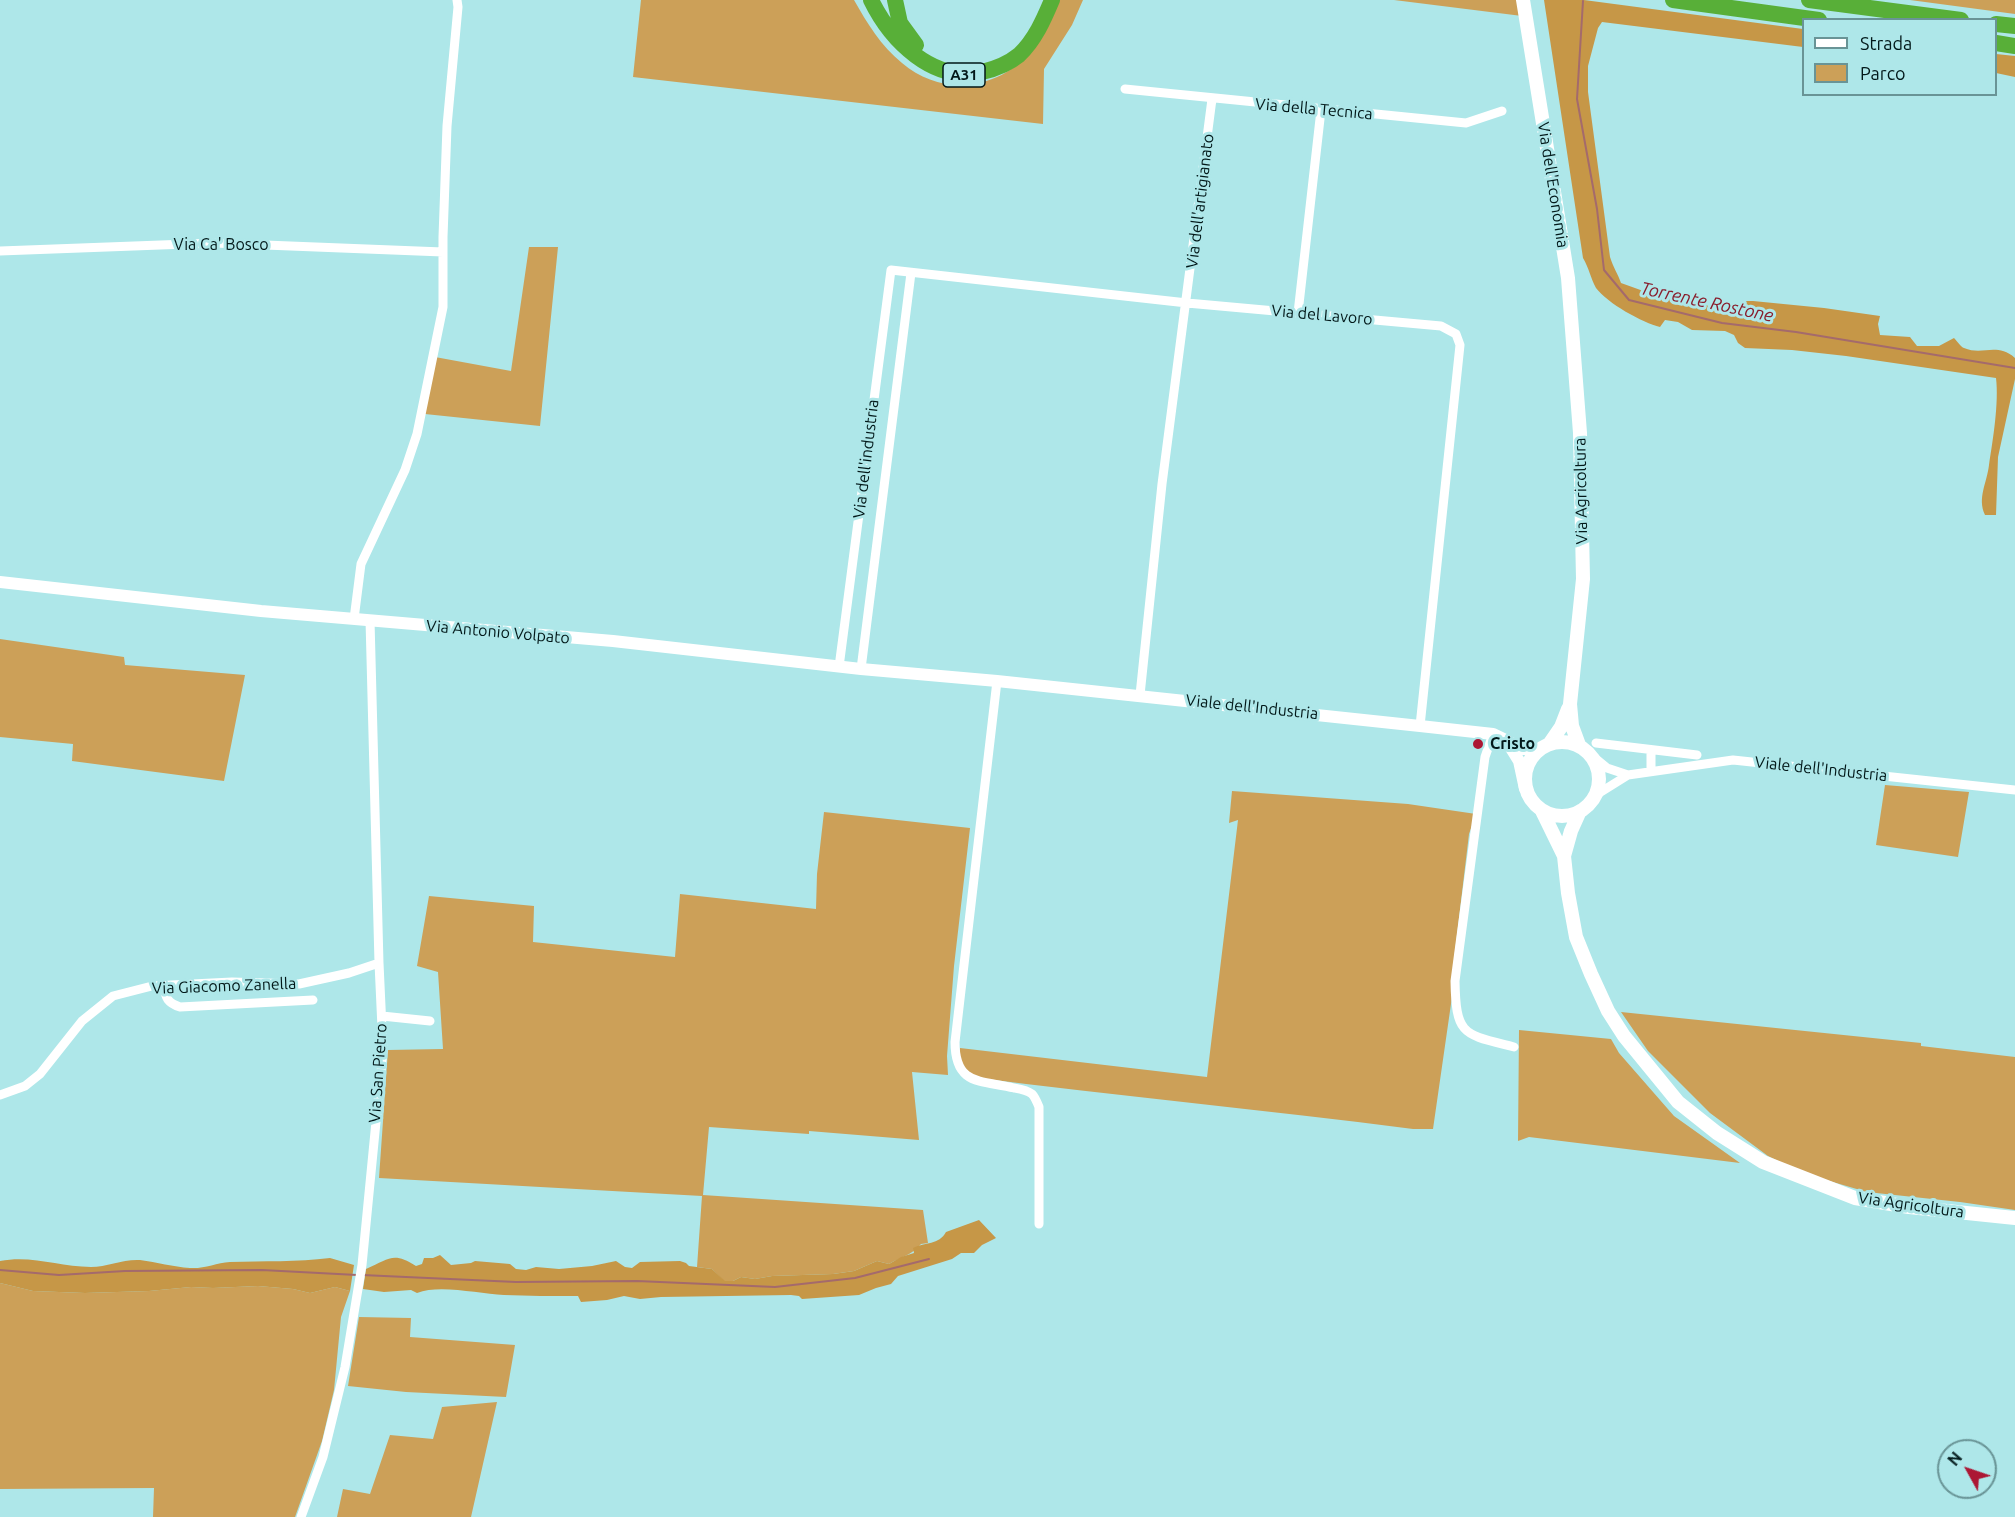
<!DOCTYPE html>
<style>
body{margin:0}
#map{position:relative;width:2015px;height:1517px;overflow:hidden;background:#aee7e9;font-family:Ubuntu,sans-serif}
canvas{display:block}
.legend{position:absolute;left:1802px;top:18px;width:195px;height:78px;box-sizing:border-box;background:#aee7e9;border:2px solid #699496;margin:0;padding:8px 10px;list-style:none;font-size:18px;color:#021819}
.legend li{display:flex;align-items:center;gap:12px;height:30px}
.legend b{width:30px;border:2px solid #699496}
.north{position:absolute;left:1937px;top:1439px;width:60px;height:60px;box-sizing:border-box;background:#aee7e9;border:2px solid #699496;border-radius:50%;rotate:310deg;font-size:16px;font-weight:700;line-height:24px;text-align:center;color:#021819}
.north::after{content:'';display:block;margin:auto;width:21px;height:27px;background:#ac1734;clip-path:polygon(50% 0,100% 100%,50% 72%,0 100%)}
</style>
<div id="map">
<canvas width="2015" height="1517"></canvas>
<ul class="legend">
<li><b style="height:8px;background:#fff"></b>Strada</li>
<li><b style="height:16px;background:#cca058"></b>Parco</li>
</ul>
<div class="north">N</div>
</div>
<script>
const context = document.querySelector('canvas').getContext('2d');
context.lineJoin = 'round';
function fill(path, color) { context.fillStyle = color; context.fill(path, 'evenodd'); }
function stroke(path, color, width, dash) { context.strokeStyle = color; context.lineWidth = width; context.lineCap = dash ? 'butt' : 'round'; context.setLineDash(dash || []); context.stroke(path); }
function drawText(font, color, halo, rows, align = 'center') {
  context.font = font + ' Ubuntu,sans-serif'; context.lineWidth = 6; context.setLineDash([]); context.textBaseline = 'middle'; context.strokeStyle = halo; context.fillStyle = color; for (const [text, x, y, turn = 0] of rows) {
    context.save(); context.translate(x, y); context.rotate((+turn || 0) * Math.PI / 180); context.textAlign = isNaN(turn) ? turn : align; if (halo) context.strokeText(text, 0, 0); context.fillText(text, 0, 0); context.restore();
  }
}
fill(new Path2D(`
 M641 0H854C867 23 881 46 902 63 944 99 1003 89 1036 46 1046 34 1051 14 1057 0H1083L1072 25 1044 69 1043 124 633 77Z
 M1394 0H1520L1522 16Z
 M1910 0H2015V14Z
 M529 247H558L540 426 425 414 435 357 511 371Z
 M0 639 124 657 125 665 245 675 224 781 72 761 73 744 0 737Z
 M1885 785 1969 792 1958 857 1876 845Z
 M1232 791 1408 804 1476 814 1469 834 1451 985 1452 997 1433 1129H1413C1266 1110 1118 1096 971 1077L959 1066 960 1048 1207 1077 1238 820 1229 823Z
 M824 812 970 828 954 966 947 1056 948 1075 912 1072 919 1140 809 1131V1134L709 1127 703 1195 923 1210 928 1243 921 1244C911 1256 902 1256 889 1264L877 1261 854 1271 833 1274 772 1276 755 1279 741 1277 733 1281H724L712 1269 697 1267 702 1196 379 1178 388 1050 443 1049 438 972 417 966 429 896 534 906 533 942 675 957 680 894 816 909 817 874Z
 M1621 1012 1921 1043V1046L2015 1057V1210L1960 1202 1867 1192 1802 1173 1768 1156 1710 1113 1648 1051Z
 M1519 1030 1611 1039 1619 1053 1674 1116 1740 1163 1529 1137 1518 1141Z
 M0 1283 33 1291 85 1293 149 1291 191 1287 213 1288 258 1286 293 1289 310 1293 335 1287 350 1291 341 1317 334 1390 322 1441 295 1517H153L154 1488 0 1489Z
 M359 1317 411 1318 410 1337 515 1345 506 1397 406 1392 348 1386Z
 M497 1402 471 1517H337L343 1489 370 1494 390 1435 433 1439 442 1407Z`), '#cca058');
fill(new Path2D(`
 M1544 0H1584L1803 29V47L1602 22 1598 28 1588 66V92L1610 257C1613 267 1618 274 1621 283L1660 297 1689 302 1699 301 1710 307 1738 314 1745 313V301H1753L1824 308 1880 316 1878 324 1880 335 1910 337 1917 346H1939L1954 338C1957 341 1961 347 1964 348 1983 356 1996 342 2015 358V379L1998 457 1996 515H1985C1977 498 1987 483 1989 465 1993 439 1999 403 1996 378L1846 356 1792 350 1745 348 1738 343 1734 335 1725 331 1692 330 1678 322 1665 320 1660 327C1643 323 1607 303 1596 288 1591 279 1589 268 1583 258Z
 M1996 54 2015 56V77L1996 73Z
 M979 1220 996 1238 982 1245 974 1253H961L952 1259 898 1276 891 1284 876 1288 859 1295 802 1299 799 1296 791 1295 661 1297 640 1299 624 1296 607 1300 581 1302 578 1296C553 1296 528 1296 504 1295 479 1294 440 1284 417 1293L411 1290 384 1292 363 1289 366 1269C389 1259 393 1251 416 1266L422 1264 424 1258H433L440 1255 451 1265 471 1263 475 1261 510 1264 516 1269 526 1270 536 1267 559 1269 592 1266 616 1261 625 1267 632 1268 640 1262 680 1261 686 1263 689 1266 712 1269 725 1281H733L741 1277 755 1279 772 1276 833 1274 854 1271 877 1261 889 1264 901 1257 914 1253 913 1248C925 1242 939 1245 946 1232Z
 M330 1258 354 1265 350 1291 335 1287 310 1293 293 1289 258 1286 213 1288 191 1287 149 1291 85 1293 33 1291 0 1283V1261C33 1255 59 1267 91 1267 107 1267 123 1259 140 1260 157 1262 173 1267 190 1268 204 1269 216 1263 230 1262 264 1261 297 1262 330 1258Z`), '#c69747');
stroke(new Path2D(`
 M1583 1 1577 99 1597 209 1604 270 1629 300 1722 323 1796 332 2015 368
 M0 1270 59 1275 125 1271 262 1270 357 1275
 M362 1275 516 1282 637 1281 775 1287 855 1278 929 1259`), '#a46a6c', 2);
stroke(new Path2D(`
 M1125 89 1466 123 1502 111
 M0 251 214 243 443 252
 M1298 313 1321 110
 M354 619 361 564 405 470 417 434 443 307V237L447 126 458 7 457 0
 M839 667 891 270 1187 303 1441 326 1456 334 1460 345 1420 726
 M861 669 911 273
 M997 681 955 1042C955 1086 981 1080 1014 1088 1020 1089 1027 1090 1032 1094 1035 1097 1037 1102 1039 1107V1224
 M1140 695 1162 484 1212 99
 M1493 734 1485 757 1455 981C1456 1036 1463 1034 1514 1047
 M1596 743 1697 755
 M1651 750V771
 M1590 754 1607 768 1628 775
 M1596 795 1628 775 1733 760 2015 790
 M164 986C165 998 168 1003 180 1007L313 1000
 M382 1016 430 1021
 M0 1095 25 1086 40 1074 82 1021 113 996 152 986 232 982 299 984 349 973 379 963
 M301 1517 323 1457 345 1367 362 1265 383 1050 379 963 370 620`), '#fff', 9);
stroke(new Path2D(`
 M0 582 261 611 613 641 861 669 997 681 1420 726 1493 734 1524 749 1537 750
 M1506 740 1519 761 1525 789`), '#fff', 12);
stroke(new Path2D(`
 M1523 0 1568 278 1580 433 1583 579 1570 704 1572 726 1579 745
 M1525 779a37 37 0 1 1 74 0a37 37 0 1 1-74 0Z
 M1550 743 1561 727 1568 709
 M1542 811 1564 856 1568 893 1576 937 1591 974 1608 1011 1624 1036 1678 1102 1717 1133 1763 1162 1855 1198 1909 1207 2015 1218
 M1564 856 1571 831 1580 811`), '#fff', 14);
stroke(new Path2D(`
 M871 0C891 41 933 83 982 72 995 69 1008 64 1019 55 1035 40 1044 19 1052 0
 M895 0 900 23 916 45
 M1673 0 1819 20
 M1809 0 1961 20
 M1996 24 2015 26
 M1996 43 2015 46`), '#58af38', 16);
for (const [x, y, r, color] of [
 [1478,744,6,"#ac1734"]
]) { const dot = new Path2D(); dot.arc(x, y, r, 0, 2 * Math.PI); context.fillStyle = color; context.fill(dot); stroke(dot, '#aee7e9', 2); }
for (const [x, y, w] of [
 [964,75,42]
]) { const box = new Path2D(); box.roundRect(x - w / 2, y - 12, w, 24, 4.5); context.fillStyle = '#aee7e9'; context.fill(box); stroke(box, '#021819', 1.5); }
drawText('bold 15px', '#021819', null, [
 ["A31",964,75]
]);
drawText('16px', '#021819', '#aee7e9', [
 ["Via della Tecnica",1314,109,5],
 ["Via dell'Economia",1553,185,81],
 ["Via dell'artigianato",1200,201,-83],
 ["Via Ca' Bosco",221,245],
 ["Via del Lavoro",1322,315,5],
 ["Via dell'industria",866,459,-83],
 ["Via Agricoltura",1581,491,-91],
 ["Via Antonio Volpato",498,632,5],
 ["Viale dell'Industria",1252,707,6],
 ["Viale dell'Industria",1821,769,6],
 ["Via Giacomo Zanella",224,986,-2],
 ["Via San Pietro",378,1073,-86],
 ["Via Agricoltura",1911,1205,8]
]);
drawText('bold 16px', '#021819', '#aee7e9', [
 ["Cristo",1490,744]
], 'left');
drawText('italic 18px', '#891d2c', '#aee7e9', [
 ["Torrente Rostone",1707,302,12]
]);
</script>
